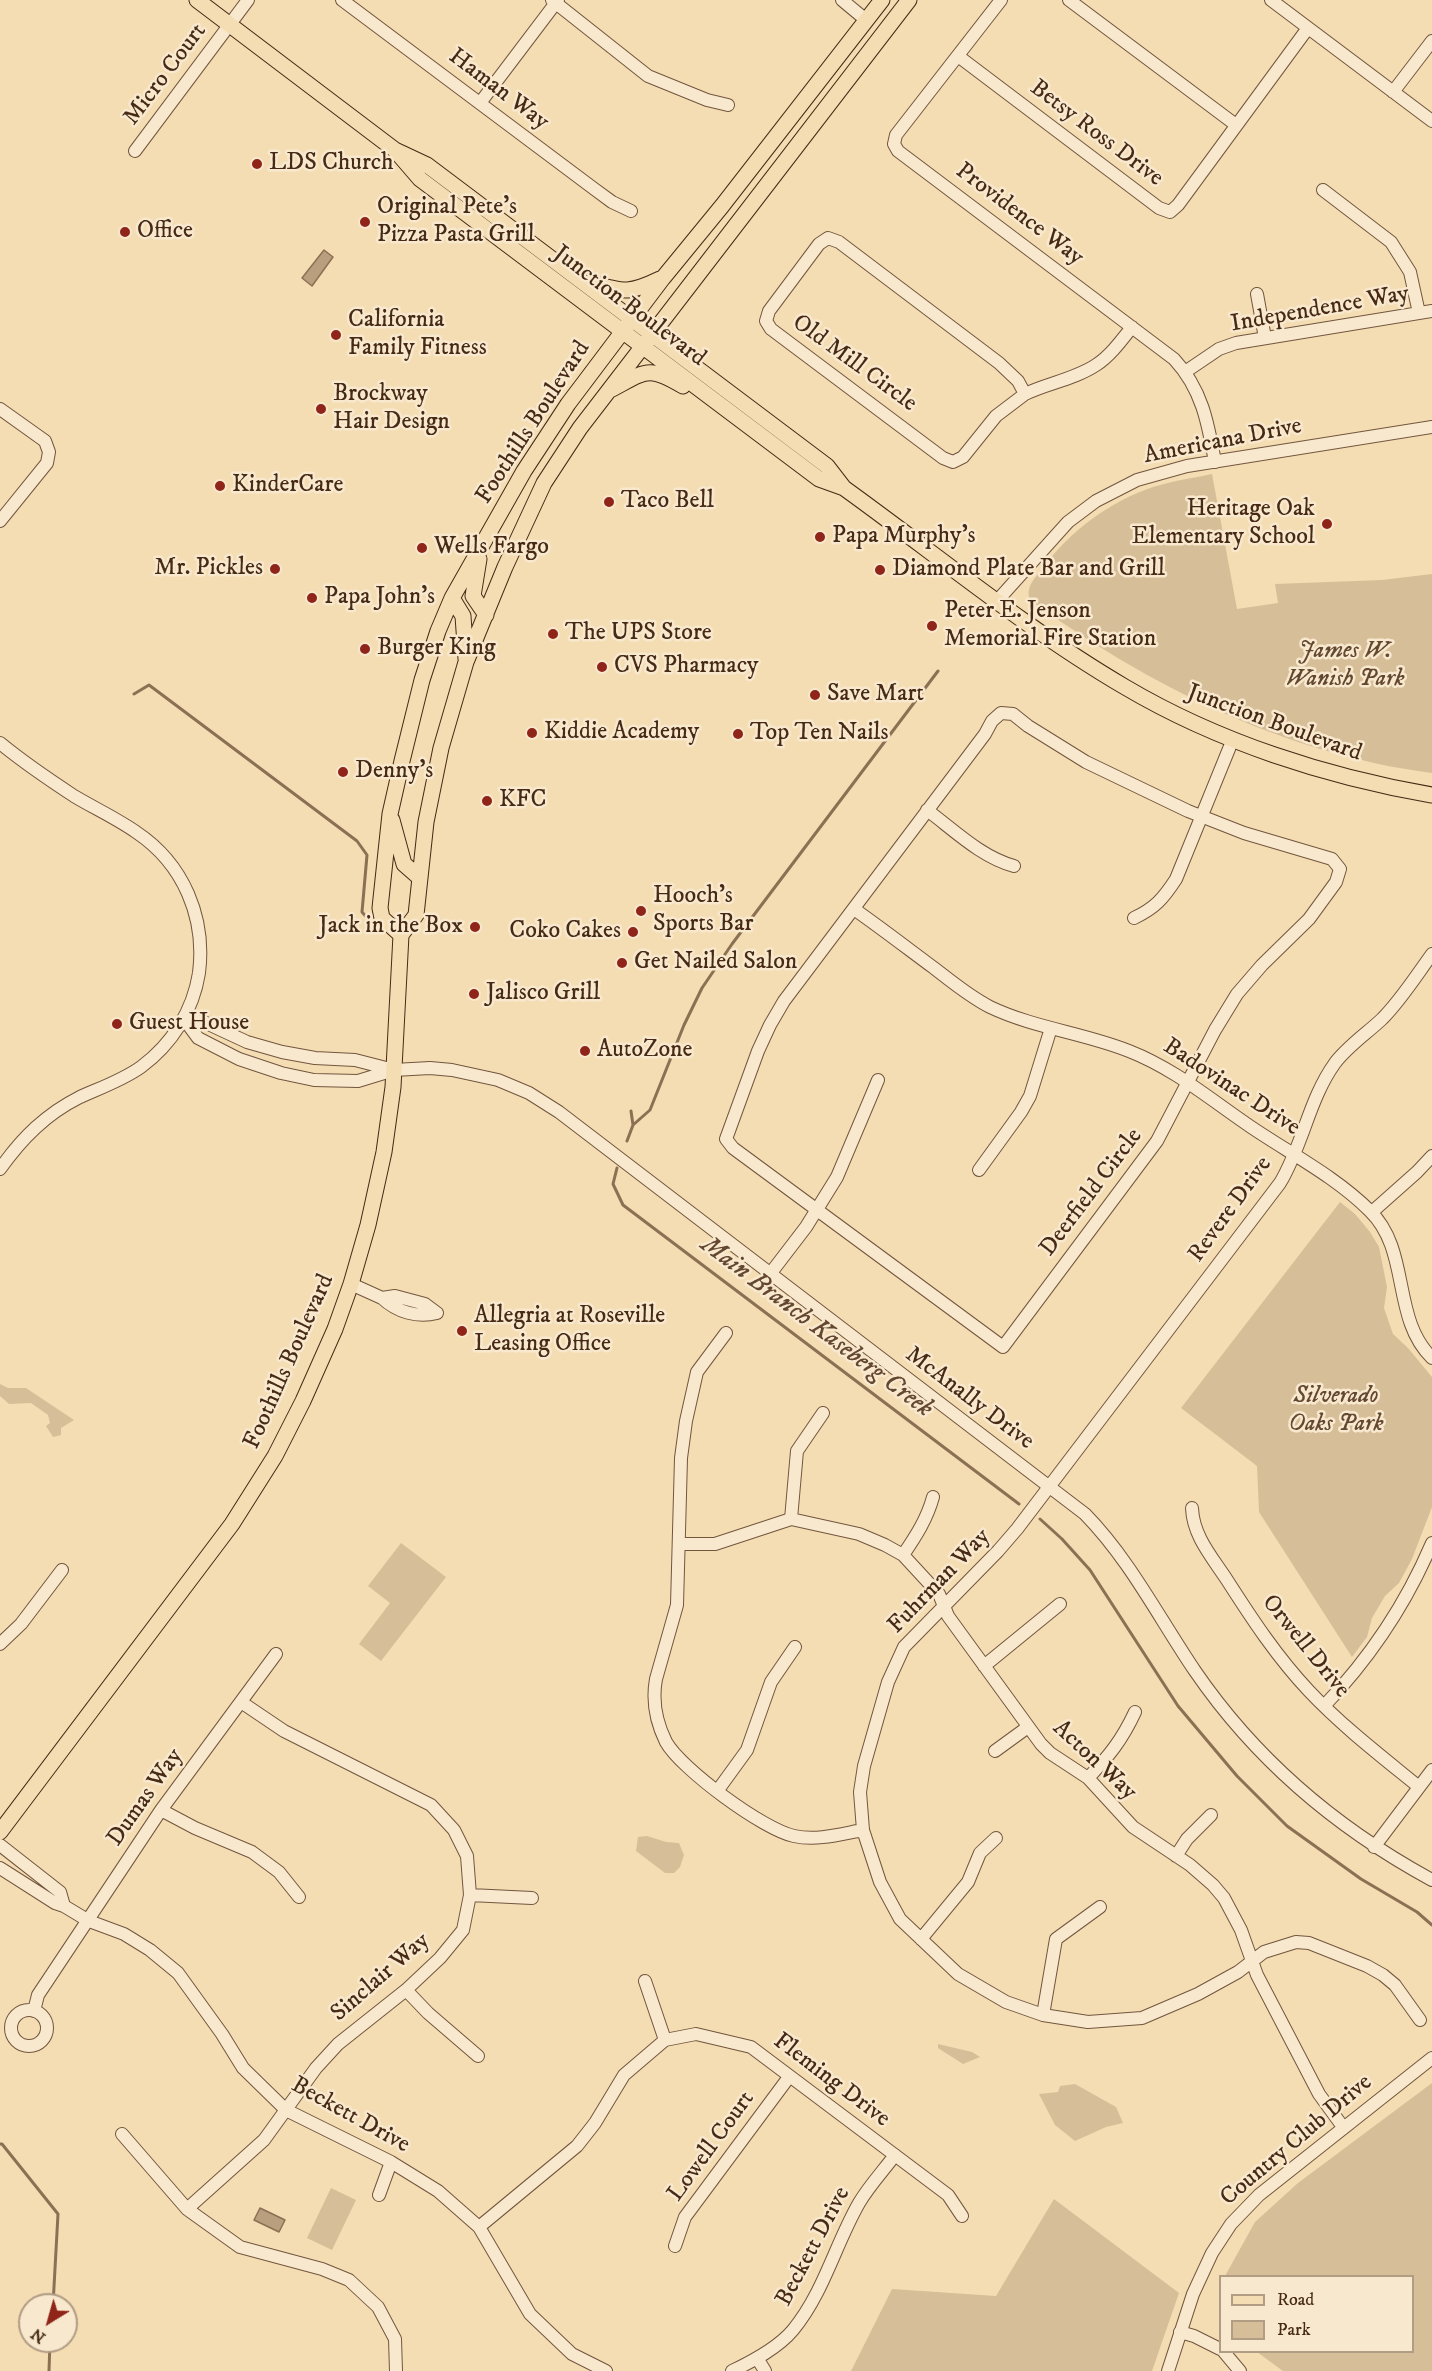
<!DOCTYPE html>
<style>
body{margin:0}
#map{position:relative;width:1432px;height:2371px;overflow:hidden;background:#f4dcb3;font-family:"IM FELL DW Pica",serif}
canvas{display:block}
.legend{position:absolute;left:1219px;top:2275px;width:195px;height:78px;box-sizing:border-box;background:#f8e8ce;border:2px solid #b19c84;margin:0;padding:8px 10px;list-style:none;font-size:18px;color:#462a16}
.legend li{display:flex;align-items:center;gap:12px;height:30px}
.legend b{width:30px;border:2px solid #b19c84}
.north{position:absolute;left:18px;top:2293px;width:60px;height:60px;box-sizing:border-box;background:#f8e8ce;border:2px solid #b19c84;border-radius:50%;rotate:217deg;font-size:16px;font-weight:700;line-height:24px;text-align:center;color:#462a16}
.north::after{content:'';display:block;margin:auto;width:21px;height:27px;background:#8f2418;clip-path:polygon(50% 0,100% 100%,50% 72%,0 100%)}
</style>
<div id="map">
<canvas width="1432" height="2371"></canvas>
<ul class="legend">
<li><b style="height:8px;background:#f4dcb3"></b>Road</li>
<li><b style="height:16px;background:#d6be98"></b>Park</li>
</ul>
<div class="north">N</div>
</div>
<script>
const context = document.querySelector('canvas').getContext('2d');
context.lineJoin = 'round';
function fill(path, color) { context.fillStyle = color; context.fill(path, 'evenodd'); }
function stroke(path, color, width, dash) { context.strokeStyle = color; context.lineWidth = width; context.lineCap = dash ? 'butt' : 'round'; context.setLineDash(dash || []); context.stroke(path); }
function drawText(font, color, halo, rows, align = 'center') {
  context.font = font + ' "IM FELL DW Pica",serif'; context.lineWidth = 5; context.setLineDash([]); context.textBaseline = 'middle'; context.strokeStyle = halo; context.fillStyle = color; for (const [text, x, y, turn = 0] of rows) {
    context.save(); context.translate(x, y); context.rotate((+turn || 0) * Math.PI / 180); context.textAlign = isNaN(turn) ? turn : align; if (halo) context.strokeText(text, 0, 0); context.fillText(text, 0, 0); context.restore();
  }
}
fill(new Path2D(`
 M1212 474 1237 609 1278 603 1275 584 1382 580 1432 574V773C1285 754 1149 686 1030 600 1025 587 1035 578 1043 568 1070 531 1109 502 1153 487 1172 481 1193 478 1212 474Z
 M1340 1202 1355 1214 1370 1232 1379 1247 1387 1287 1384 1308 1393 1334 1408 1348 1432 1377V1507L1412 1559 1399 1583 1385 1596 1372 1618 1367 1637 1352 1657 1259 1512 1257 1466 1181 1408Z
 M0 1384 8 1388H26L74 1420 61 1428V1435L53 1437 46 1426 50 1423 48 1415 31 1403 9 1404 0 1396Z
 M401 1543 446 1577 381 1661 359 1644 390 1603 368 1586Z
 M647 1836 666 1842 679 1843 684 1855 680 1867 674 1873H665L636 1851 638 1837Z
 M938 2044 972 2052 980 2057 963 2064 938 2048Z
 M1432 2083V2371H1283L1257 2352H1412V2276H1225L1255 2222 1298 2183Z
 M1075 2084 1116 2107 1123 2123 1106 2127 1075 2141 1055 2125 1039 2094 1058 2092 1060 2086Z
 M331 2188 356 2200 332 2250 307 2238Z
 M1054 2199 1179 2293 1152 2371H851L892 2289 996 2296Z`), '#d6be98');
const water = new Path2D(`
 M324 250 333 257 312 286 302 278Z
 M260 2208 285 2220 279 2232 254 2220Z`);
fill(water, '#b99f7e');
stroke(water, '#8b7054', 1.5);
stroke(new Path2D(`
 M134 694 149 685 357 841 367 855 362 912 369 920
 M633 1125 650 1110 684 1025 702 988 732 944 938 671
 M627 1141 633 1125 631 1111
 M617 1168 613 1184 623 1205 1019 1504
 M1040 1519 1062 1539 1090 1570 1178 1706 1237 1776 1287 1826 1361 1879 1417 1912 1432 1925
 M0 2144H2L58 2214 53 2305
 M49 2371 50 2341`), '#8b7054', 3);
const minor = new Path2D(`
 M342 0 593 188 612 202 631 211
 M552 0 648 76 707 100 728 105
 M842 0 866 20
 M1001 0 896 135 894 144 898 151 1174 359C1202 389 1208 423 1215 462
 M1069 0 1236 125
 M1271 0 1432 121
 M958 56 1159 208 1170 212 1178 205 1308 28
 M1393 92 1432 41
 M480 103 558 0
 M135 151 248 0
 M1323 190 1391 242 1410 272 1419 313
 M828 238 839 242 999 363 1018 381 1025 394 996 416 963 457 953 462 943 458 771 329 766 321 769 311 819 244Z
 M1257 294 1265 338
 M1185 372 1219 349 1236 343 1432 311
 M1025 394C1048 383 1075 379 1096 365 1110 356 1121 341 1132 327
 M0 409 45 441 49 452 47 463 0 521
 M997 601 1068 522 1096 501 1137 480 1187 466 1432 427
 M1001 713 1013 714 1028 726 1086 762 1188 811 1244 833 1332 859 1340 869 1336 882 1309 919 1262 965 1237 994 1215 1030 1157 1141 1003 1347 733 1148 726 1139 758 1051 770 1025 784 1001 985 734 992 721Z
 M0 743C23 762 48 779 74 796 94 808 116 818 136 832 184 864 206 918 199 973 193 1011 172 1044 141 1067 123 1080 100 1088 80 1097 46 1114 22 1138 0 1169
 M927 810C954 830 981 857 1014 866
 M854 909C881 928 907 948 934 968 952 982 970 997 990 1007 1034 1028 1084 1033 1129 1051 1175 1069 1211 1100 1251 1127 1291 1154 1336 1177 1370 1211 1411 1251 1391 1318 1432 1358
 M1134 918C1155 908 1163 899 1176 879L1233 739
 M184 1019 198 1038 239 1059 281 1073 314 1080 358 1081 394 1070 430 1068 452 1070 498 1080 529 1093 559 1112 1085 1514C1130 1560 1159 1618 1195 1671 1256 1760 1338 1829 1432 1880
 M184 1019 204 1022 247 1042 282 1052 315 1058 355 1060 394 1070
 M979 1170 1021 1112 1030 1096 1051 1028
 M1372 1212 1417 1172 1432 1156
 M770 1274 806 1227 837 1177 878 1080
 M351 1284 382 1298 395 1296 425 1304 437 1313
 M382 1298C397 1312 417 1318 437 1313
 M726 1333 697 1372 686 1421 681 1458 677 1605 656 1679C652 1701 656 1722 666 1742 681 1769 764 1830 794 1836 817 1841 841 1834 863 1830
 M1192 1508C1193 1536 1212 1557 1227 1580 1252 1619 1277 1657 1309 1691 1342 1726 1381 1756 1419 1787
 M791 1519 797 1451 823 1413
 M679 1544H715L791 1519 859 1534 885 1545 903 1555 939 1594 948 1616 1041 1744 1050 1753 1088 1778 1133 1827 1190 1865 1213 1885 1224 1898 1241 1930 1257 1975 1319 2094 1343 2127
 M903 1555C916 1536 927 1519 933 1497
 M0 1644 21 1624 62 1570
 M984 1666 1060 1604
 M1324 1706C1370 1658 1406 1604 1432 1543
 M995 1751 1028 1727
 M1088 1778C1109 1756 1122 1740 1135 1712
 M718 1790 747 1750 771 1682 795 1647
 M161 1810 195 1828 252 1852 279 1872 299 1897
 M0 1845 60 1892 64 1906
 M1374 1847 1432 1770
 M1176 1856 1187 1839 1211 1815
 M0 1868 55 1903 64 1906 89 1921 124 1934 150 1950 178 1973 222 2034 243 2068 286 2110 391 2162 438 2191 479 2227 530 2314 572 2354 606 2371
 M470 1895 532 1898
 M921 1939 968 1882 980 1853 996 1838
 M645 1981 665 2040
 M406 1990 428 2013 478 2056
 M11 2028a18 18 0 1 1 36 0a18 18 0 1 1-36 0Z
 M34 2011 38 1995 161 1810 276 1654
 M1043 2015 1056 1939 1100 1907
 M1420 2020 1395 1985 1383 1975 1367 1966 1309 1943 1296 1942 1264 1952 1238 1972 1198 1994 1142 2018 1088 2022 1043 2015 1006 2002 958 1974 900 1919 880 1882 863 1830 860 1792 864 1766 888 1682 904 1647 998 1551 1017 1529 1280 1183C1303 1145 1309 1099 1335 1063 1348 1046 1366 1034 1382 1019 1401 1000 1416 976 1432 954
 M122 2134 187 2209 240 2247 322 2269 349 2280 378 2307 395 2339 396 2371
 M379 2195 391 2162
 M187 2209 264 2140 316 2068 338 2044 406 1990 440 1958 463 1930 470 1895 467 1856 454 1830 431 1805 284 1731 241 1702
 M479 2227 577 2146 595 2123 624 2075 665 2040 696 2034 751 2047 948 2195 962 2216
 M675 2246 685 2217 789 2077
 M1180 2332 1194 2336 1220 2349
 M1224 2352 1240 2371
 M757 2358 765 2371
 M732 2371C753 2361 778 2348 793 2330 824 2292 835 2245 859 2203 869 2186 883 2171 895 2155
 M1168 2371 1193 2294 1212 2253 1231 2224 1259 2195 1432 2058`);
const major = new Path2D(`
 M197 0 395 150 420 179 819 479 844 488
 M395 150 427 165 827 466 844 488C937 555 1026 629 1125 687 1218 742 1327 777 1432 795
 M592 283C624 292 629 294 660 279
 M612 389C646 371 648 365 683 386
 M479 559 473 596 486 615
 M452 598 463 616 466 659
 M392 820 404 864 420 878
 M401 935 382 918 380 908 390 814 402 761 422 680 438 631 452 598 524 471 568 404 663 278 722 206 882 0
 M0 1832 232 1524 275 1456 303 1401 335 1329 351 1284 368 1225 384 1152 393 1087 401 935 416 915 426 822 441 748 466 662 505 567 544 483 580 428 909 0`);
stroke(minor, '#72563d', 14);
stroke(major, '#462a16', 17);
stroke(minor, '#f8e8ce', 12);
stroke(major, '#f4dcb3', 15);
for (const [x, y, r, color] of [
 [257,164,6,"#8f2418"],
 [365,222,6,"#8f2418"],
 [125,232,6,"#8f2418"],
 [336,335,6,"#8f2418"],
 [321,409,6,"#8f2418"],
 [220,486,6,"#8f2418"],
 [609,502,6,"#8f2418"],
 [1327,524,6,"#8f2418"],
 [820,537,6,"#8f2418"],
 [422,548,6,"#8f2418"],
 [275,569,6,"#8f2418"],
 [880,570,6,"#8f2418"],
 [312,598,6,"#8f2418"],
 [932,626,6,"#8f2418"],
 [553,634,6,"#8f2418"],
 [365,649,6,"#8f2418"],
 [602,667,6,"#8f2418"],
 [815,695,6,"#8f2418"],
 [532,733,6,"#8f2418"],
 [738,734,6,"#8f2418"],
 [343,772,6,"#8f2418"],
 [487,801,6,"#8f2418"],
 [641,911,6,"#8f2418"],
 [475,927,6,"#8f2418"],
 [633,932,6,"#8f2418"],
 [622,963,6,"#8f2418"],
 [474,994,6,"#8f2418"],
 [117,1024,6,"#8f2418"],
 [585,1051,6,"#8f2418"],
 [462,1331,6,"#8f2418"]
]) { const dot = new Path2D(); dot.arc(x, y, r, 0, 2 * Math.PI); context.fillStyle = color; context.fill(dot); stroke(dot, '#f8e8ce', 2); }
drawText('24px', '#462a16', '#f8e8ce', [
 ["Micro Court",166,75,-53],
 ["Haman Way",498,90,37],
 ["Betsy Ross Drive",1096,134,37],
 ["Providence Way",1019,215,37],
 ["Junction Boulevard",629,307,37],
 ["Independence Way",1320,310,-10],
 ["Old Mill Circle",854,364,36],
 ["Foothills Boulevard",534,423,-57],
 ["Americana Drive",1223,442,-11],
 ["Junction Boulevard",1274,724,20],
 ["Badovinac Drive",1231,1088,33],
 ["Deerfield Circle",1092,1193,-53],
 ["Revere Drive",1231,1210,-54],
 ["Foothills Boulevard",290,1362,-66],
 ["McAnally Drive",969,1399,37],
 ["Fuhrman Way",940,1582,-46],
 ["Orwell Drive",1305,1647,51],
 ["Acton Way",1094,1761,43],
 ["Dumas Way",146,1798,-55],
 ["Sinclair Way",381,1978,-41],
 ["Fleming Drive",831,2081,37],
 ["Beckett Drive",350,2116,29],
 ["Country Club Drive",1297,2141,-40],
 ["Lowell Court",712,2147,-54],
 ["Beckett Drive",814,2247,-62]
]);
drawText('24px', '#462a16', '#f8e8ce', [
 ["LDS Church",269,164],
 ["Original Pete's",377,208],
 ["Pizza Pasta Grill",377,236],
 ["Office",137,232],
 ["California",348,321],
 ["Family Fitness",348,349],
 ["Brockway",333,395],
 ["Hair Design",333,423],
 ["KinderCare",232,486],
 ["Taco Bell",621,502],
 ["Heritage Oak",1315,510,"right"],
 ["Elementary School",1315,538,"right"],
 ["Papa Murphy's",832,537],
 ["Wells Fargo",434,548],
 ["Mr. Pickles",263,569,"right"],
 ["Diamond Plate Bar and Grill",892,570],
 ["Papa John's",324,598],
 ["Peter E. Jenson",944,612],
 ["Memorial Fire Station",944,640],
 ["The UPS Store",565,634],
 ["Burger King",377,649],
 ["CVS Pharmacy",614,667],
 ["Save Mart",827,695],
 ["Kiddie Academy",544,733],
 ["Top Ten Nails",750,734],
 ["Denny's",355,772],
 ["KFC",499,801],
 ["Hooch's",653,897],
 ["Sports Bar",653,925],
 ["Jack in the Box",463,927,"right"],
 ["Coko Cakes",621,932,"right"],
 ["Get Nailed Salon",634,963],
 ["Jalisco Grill",486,994],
 ["Guest House",129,1024],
 ["AutoZone",597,1051],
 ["Allegria at Roseville",474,1317],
 ["Leasing Office",474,1345]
], 'left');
drawText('italic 24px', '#634830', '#f8e8ce', [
 ["James W.",1345,652],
 ["Wanish Park",1345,680],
 ["Silverado",1336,1397],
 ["Oaks Park",1336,1425]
]);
drawText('italic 26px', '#634730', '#f8e8ce', [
 ["Main Branch Kaseberg Creek",816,1328,37]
]);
</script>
